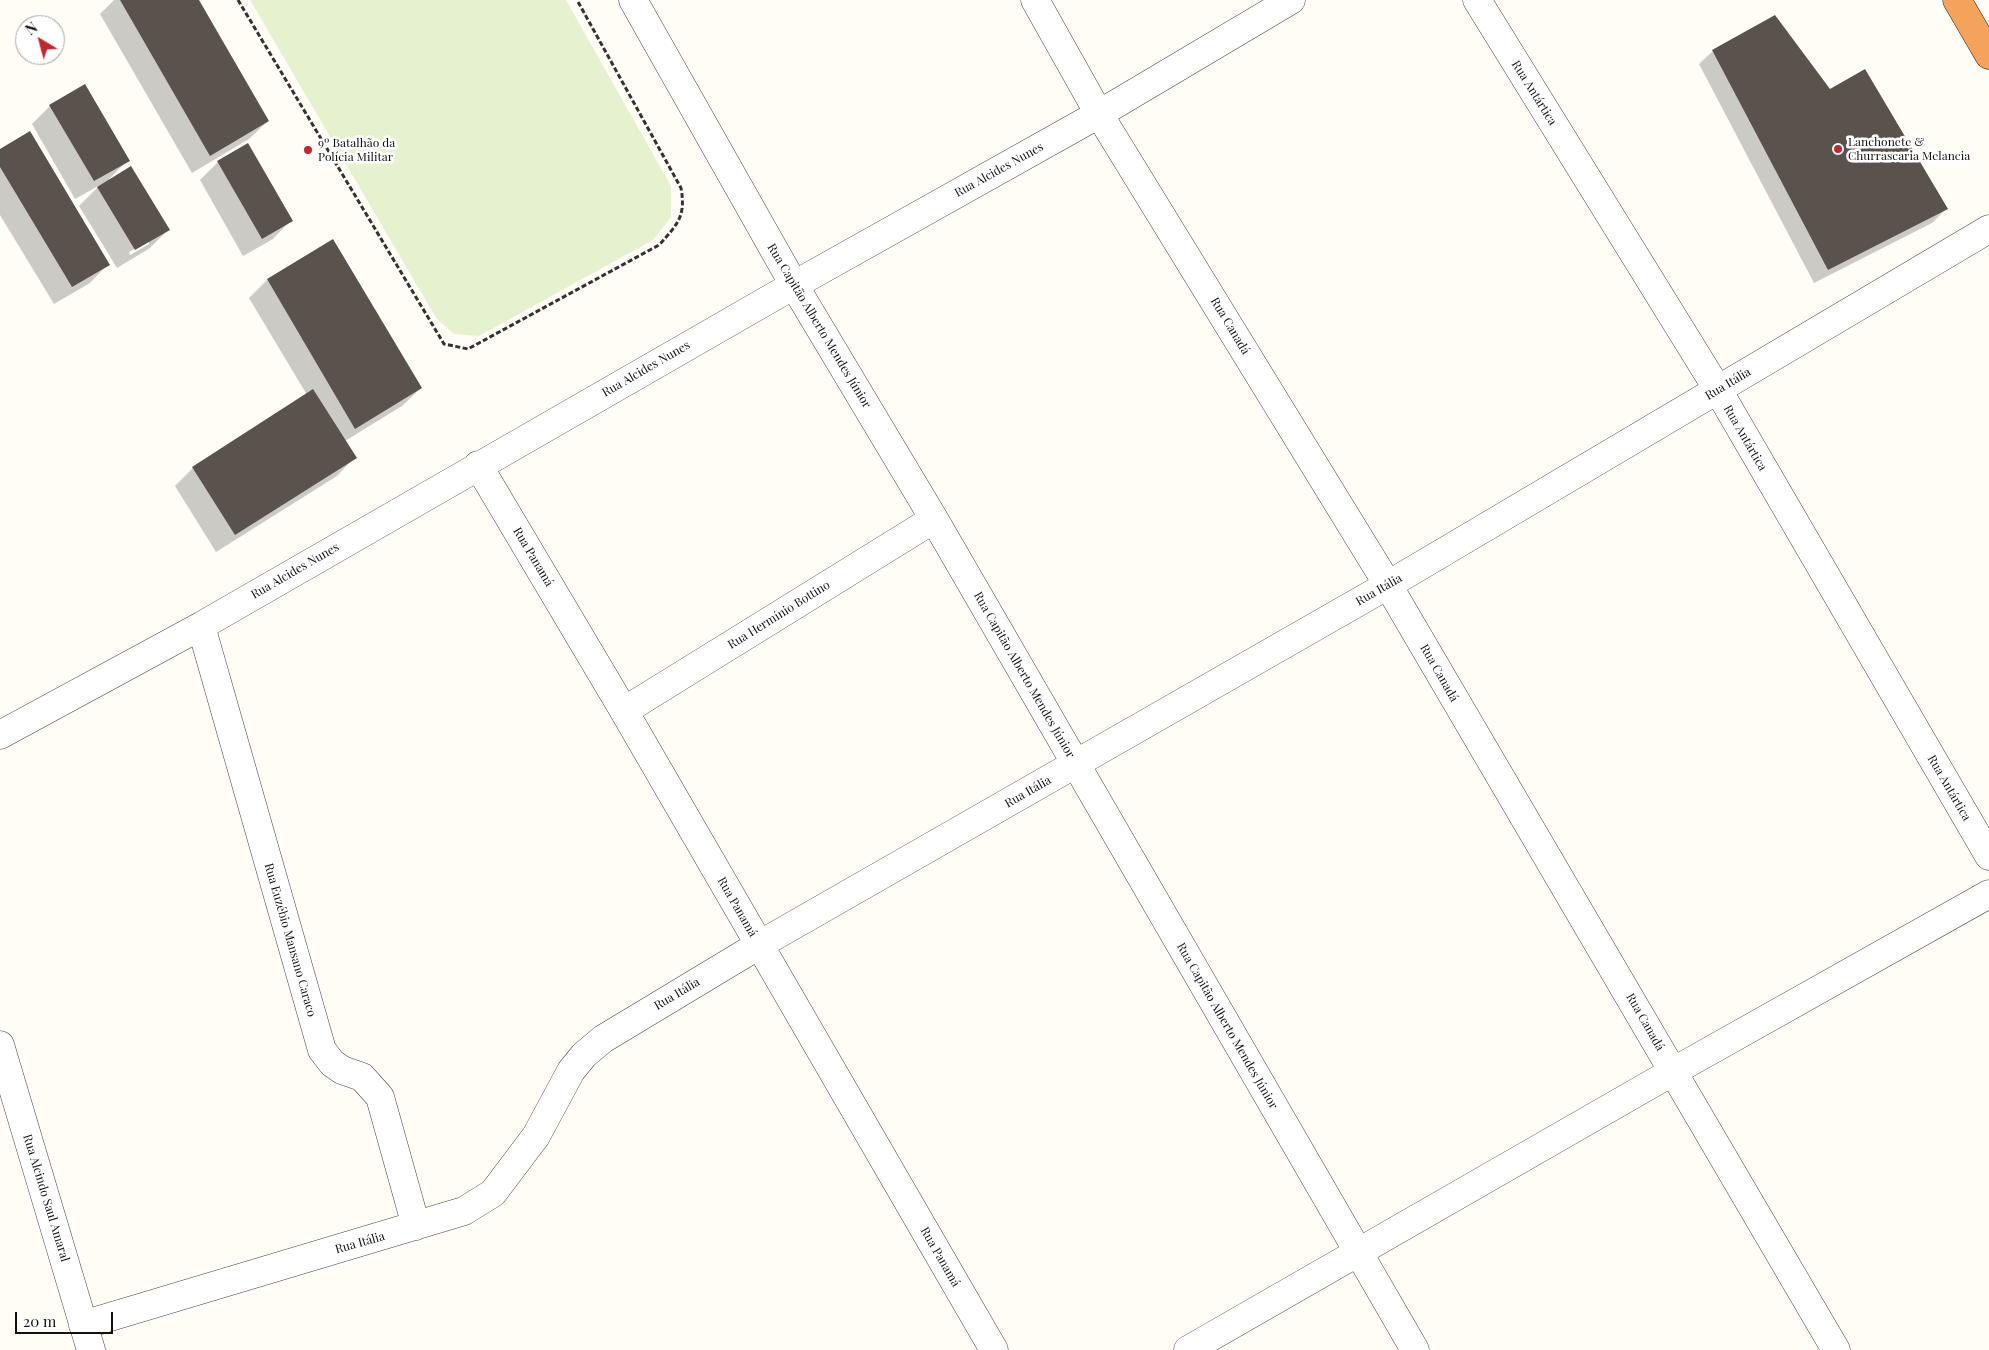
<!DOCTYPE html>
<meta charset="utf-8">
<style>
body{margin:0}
#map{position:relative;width:1989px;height:1350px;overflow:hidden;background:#fffdf5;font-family:"Playfair Display",serif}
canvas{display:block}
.north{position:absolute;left:15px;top:15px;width:50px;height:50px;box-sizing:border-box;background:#fff;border:1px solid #a0a0a0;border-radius:50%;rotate:323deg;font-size:14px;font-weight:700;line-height:20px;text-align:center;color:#111}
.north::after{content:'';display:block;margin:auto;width:18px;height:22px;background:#c4262e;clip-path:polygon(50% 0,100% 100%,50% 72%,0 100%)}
.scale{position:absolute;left:15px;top:1312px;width:98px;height:22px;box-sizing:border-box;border:2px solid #111;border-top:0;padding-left:6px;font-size:15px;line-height:18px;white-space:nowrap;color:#111;-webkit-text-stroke:4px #fff;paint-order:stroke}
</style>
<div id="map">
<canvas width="1989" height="1350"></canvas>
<div class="north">N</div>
<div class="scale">20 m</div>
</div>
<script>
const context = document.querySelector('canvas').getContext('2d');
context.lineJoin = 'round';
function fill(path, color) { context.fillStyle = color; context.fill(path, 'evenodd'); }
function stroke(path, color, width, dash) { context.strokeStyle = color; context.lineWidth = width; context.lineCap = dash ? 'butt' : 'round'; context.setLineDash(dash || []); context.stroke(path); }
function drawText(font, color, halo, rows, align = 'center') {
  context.font = font + ' "Playfair Display",serif'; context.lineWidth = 5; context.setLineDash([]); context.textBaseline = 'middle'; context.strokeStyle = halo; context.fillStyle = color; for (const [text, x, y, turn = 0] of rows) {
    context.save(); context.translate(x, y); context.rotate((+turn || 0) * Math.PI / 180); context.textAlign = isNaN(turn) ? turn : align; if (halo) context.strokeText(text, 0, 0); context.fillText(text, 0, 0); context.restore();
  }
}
fill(new Path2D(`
 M250 0H566L671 186V217L653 240 479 336 454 334 436 318Z`), '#e6f2cf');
fill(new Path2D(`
 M114 0H198L268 121 249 139 192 173 100 14Z
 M1713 51 1830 91 1946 209 1932 223 1814 283 1699 64Z
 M50 106 128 160 109 179 168 230 150 248 117 268 79 206 100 185 75 199 32 124ZM149 241V244L130 255 129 252Z
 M0 151 108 264 90 283 54 304 0 215Z
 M218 162 291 220 273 239 243 256 200 180Z
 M333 241 421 388 402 406 345 441 355 457 337 476 216 552 175 486 193 468 307 395 249 298 267 280Z`), '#0003');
fill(new Path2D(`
 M120 0H199L269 121 210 156Z
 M1775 15 1830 89 1865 69 1948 209 1828 270 1712 50Z
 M85 84 130 161 94 181 49 105Z
 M30 131 110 265 72 287 0 167V149Z
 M248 143 293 221 262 239 217 161Z
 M131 166 170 230 135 250 97 187Z
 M333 239 422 388 355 429 267 279Z
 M313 389 357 458 235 535 192 467Z`), '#5a524d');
const street = new Path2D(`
 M633 0 794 285 934 519 1415 1350
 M1035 0 1099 114 1388 585 1836 1350
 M1477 0 1718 390 1989 856
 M478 465 624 711 994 1350
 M201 626 322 1050 332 1063 342 1070 362 1077 380 1097 416 1226
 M624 711 934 519
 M0 735 201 626 794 285 1099 114 1291 0
 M0 1045 91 1350
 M83 1325 464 1211 493 1193 536 1136 571 1071 584 1055 603 1039 759 945 1388 585 1989 229
 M1188 1350 1674 1071 1989 894`);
const highway = new Path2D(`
 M1957 0 1989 55`);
stroke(street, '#444', 29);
stroke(highway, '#222', 29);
stroke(new Path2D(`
 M238 0 444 344 468 349 659 245C678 224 686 216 681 188L577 0`), '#333', 3, [5, 2.5]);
stroke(street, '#fff', 28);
stroke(highway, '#f5a25d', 28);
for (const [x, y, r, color] of [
 [1838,149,5,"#c4262e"],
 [308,150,5,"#c4262e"]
]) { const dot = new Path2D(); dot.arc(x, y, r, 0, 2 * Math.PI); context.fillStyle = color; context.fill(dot); stroke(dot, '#fff', 2); }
drawText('12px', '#111', '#fff', [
 ["Rua Antártica",1534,93,58],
 ["Rua Alcides Nunes",999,170,-29],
 ["Rua Capitão Alberto Mendes Júnior",819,326,59],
 ["Rua Canadá",1230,326,59],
 ["Rua Alcides Nunes",646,369,-30],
 ["Rua Itália",1728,384,-31],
 ["Rua Antártica",1745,438,60],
 ["Rua Panamá",533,557,59],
 ["Rua Alcides Nunes",295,571,-30],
 ["Rua Itália",1379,590,-30],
 ["Rua Hermínio Bottino",779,615,-32],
 ["Rua Canadá",1439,673,60],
 ["Rua Capitão Alberto Mendes Júnior",1024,675,60],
 ["Rua Antártica",1949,788,60],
 ["Rua Itália",1028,792,-30],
 ["Rua Panamá",737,907,60],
 ["Rua Euzébio Mansano Caraco",290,940,74],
 ["Rua Itália",677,994,-31],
 ["Rua Canadá",1645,1022,60],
 ["Rua Capitão Alberto Mendes Júnior",1227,1026,60],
 ["Rua Alcindo Saul Amaral",46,1198,73],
 ["Rua Itália",360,1243,-16],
 ["Rua Panamá",940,1257,60]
]);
drawText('12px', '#111', '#fff', [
 ["Lanchonete &",1848,142],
 ["Churrascaria Melancia",1848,156],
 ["9º Batalhão da",318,143],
 ["Polícia Militar",318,157]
], 'left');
</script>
